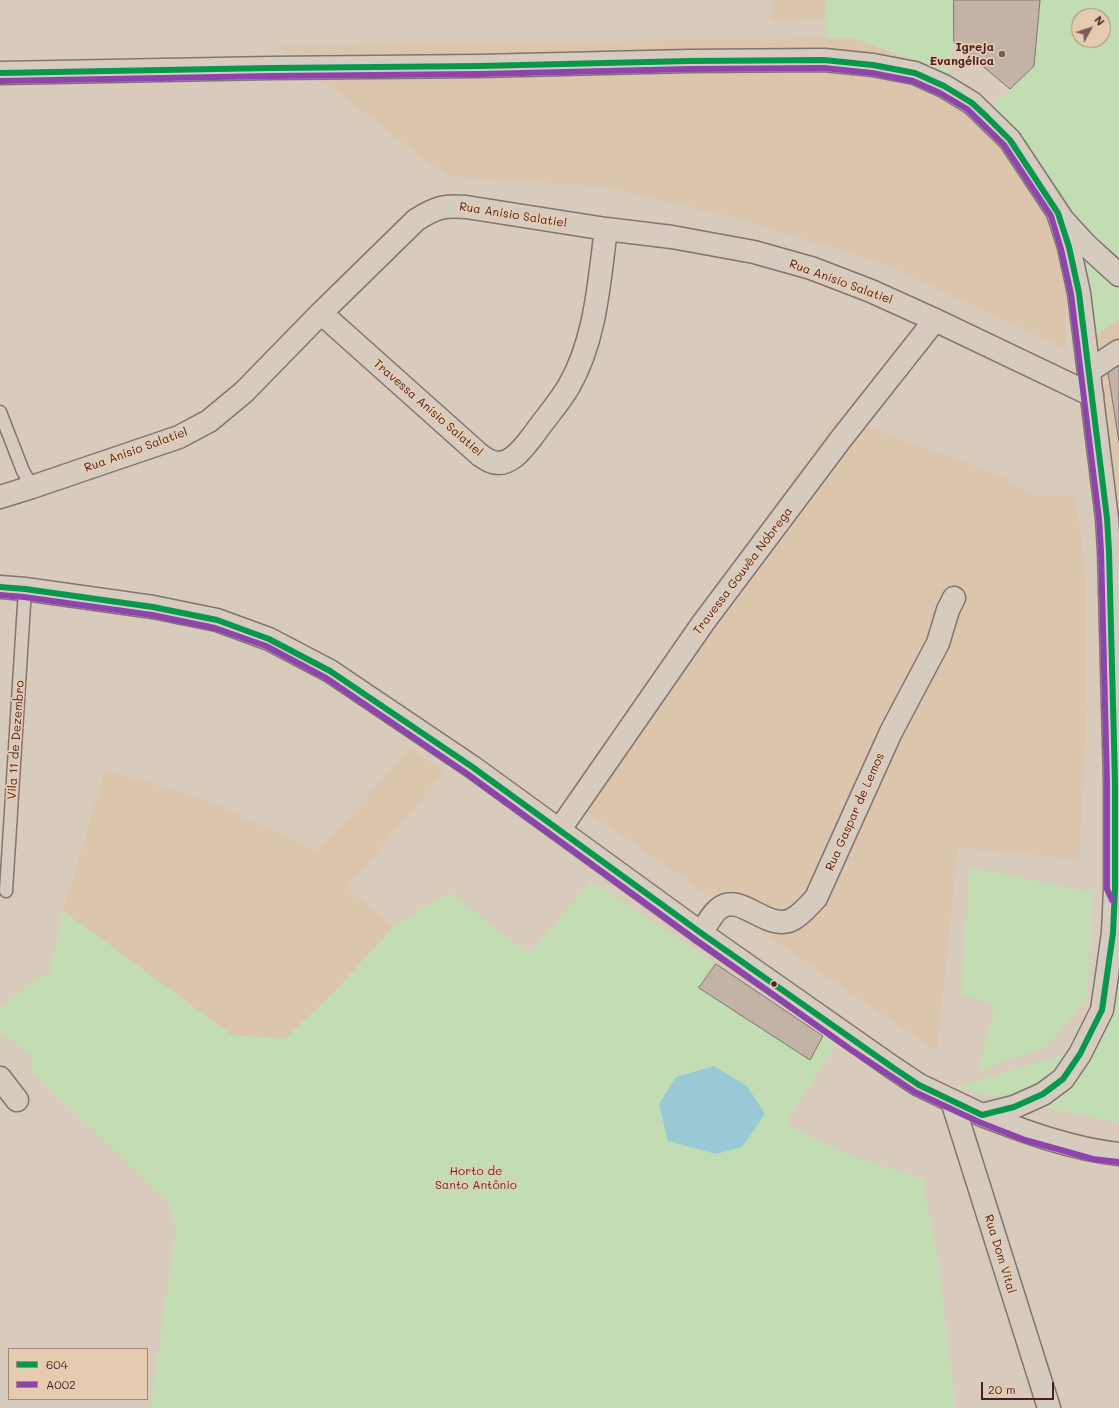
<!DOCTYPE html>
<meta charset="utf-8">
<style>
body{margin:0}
#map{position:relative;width:1119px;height:1408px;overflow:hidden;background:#d9cbbb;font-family:Mali,sans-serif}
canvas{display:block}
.legend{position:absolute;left:8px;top:1348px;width:140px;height:52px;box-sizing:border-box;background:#e6ccae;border:1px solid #a8877a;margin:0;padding:5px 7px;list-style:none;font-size:12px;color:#4a1f2b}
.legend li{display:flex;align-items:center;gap:8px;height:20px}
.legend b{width:20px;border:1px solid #a8877a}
.north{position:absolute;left:1071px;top:8px;width:40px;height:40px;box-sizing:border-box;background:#e6ccae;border:1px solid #a8877a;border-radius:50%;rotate:50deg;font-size:11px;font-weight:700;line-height:16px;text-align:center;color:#4a1f2b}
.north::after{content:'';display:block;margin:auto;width:14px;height:18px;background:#7c5b5d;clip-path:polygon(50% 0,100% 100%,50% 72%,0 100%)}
.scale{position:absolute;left:981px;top:1382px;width:73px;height:18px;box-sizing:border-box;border:2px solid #4a1f2b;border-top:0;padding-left:5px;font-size:12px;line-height:14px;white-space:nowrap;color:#4a1f2b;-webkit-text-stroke:3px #e6ccae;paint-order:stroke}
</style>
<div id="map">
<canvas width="1119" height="1408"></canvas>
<ul class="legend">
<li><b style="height:5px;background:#07984d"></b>604</li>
<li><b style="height:5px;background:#8e44ad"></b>A002</li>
</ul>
<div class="north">N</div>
<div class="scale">20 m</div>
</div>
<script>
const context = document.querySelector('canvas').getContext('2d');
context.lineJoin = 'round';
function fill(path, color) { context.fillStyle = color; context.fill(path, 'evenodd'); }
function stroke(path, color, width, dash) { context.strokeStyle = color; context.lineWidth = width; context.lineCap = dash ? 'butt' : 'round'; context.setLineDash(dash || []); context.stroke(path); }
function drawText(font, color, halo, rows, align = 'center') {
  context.font = font + ' Mali,sans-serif'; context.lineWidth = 3.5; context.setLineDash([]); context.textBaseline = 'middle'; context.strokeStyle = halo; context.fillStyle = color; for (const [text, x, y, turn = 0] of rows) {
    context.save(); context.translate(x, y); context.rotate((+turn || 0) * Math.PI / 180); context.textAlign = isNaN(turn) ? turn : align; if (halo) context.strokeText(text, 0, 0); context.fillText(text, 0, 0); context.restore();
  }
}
fill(new Path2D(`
 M771 0H825V17L772 21Z
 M854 38 948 74 990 108 1065 219 1066 349 882 263 729 216 606 187 446 176 278 46Z
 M1119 319V521L1110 522 1082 345Z
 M838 416 1004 477 1033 496H1075L1085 568 1087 713 1079 860 958 847 937 1052 565 797Z
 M412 747 444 773 347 888 393 927 291 1039 232 1035 63 911 105 770 203 799 317 851Z`), '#dbc5ad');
fill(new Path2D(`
 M825 0H954V42L948 74 854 38H827L825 17Z
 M1040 0H1119V319L1082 345 1065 219 990 108 1034 66ZM1079 16H1103V40H1079Z
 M970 867 1093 893 1087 998 1044 1048 978 1071 995 1005 961 995Z
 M592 881 836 1044 785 1124 843 1153 922 1179 938 1259 956 1408H150L176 1229 170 1204 30 1069 33 1057 0 1032V1008L43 974 49 977 63 911 232 1035 284 1039 334 992 393 927 449 892 529 954Z
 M1119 886V1123L955 1088 1064 1054 1091 1009Z`), '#c2dcb3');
fill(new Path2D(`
 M714 1066 747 1086 765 1114 742 1147 716 1154 668 1141 659 1104 676 1077Z`), '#99c9d4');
const building = new Path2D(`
 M954 0H1040L1034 66 1010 89 954 42Z
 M1119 353V442L1106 360Z
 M716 964 823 1036 810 1060 699 988Z`);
fill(building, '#c2b3a6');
stroke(building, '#83746f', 1);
const service = new Path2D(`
 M0 412 23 471 32 487
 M6 891 25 589`);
const minor = new Path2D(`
 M321 313 480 455C483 457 487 460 490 461 509 470 525 446 535 433 546 417 560 402 569 386 596 339 599 282 606 229
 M0 497 32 487 179 437 209 421 244 392 321 313 416 220C435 208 443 205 466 207L606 229 672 237 754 252 811 268 871 291 935 320 1092 395
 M560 829 703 623 841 439 935 320
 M701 933C706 926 713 912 720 908 741 892 768 933 793 919 802 914 809 905 816 898L891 732 938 643 948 610 954 598
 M0 1078 17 1100
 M952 1101 1049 1408`);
const tertiary = new Path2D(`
 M982 1115C1026 1132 1072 1149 1119 1154`);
const secondary = new Path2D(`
 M1089 371 1119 351
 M0 587 25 589 153 607 217 620 269 639 330 671 471 766 701 933 892 1067 919 1085 982 1115 1014 1107 1043 1094 1063 1079 1080 1054 1102 1010 1113 933 1115 889V782L1109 551 1107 518 1079 293 1069 247 1058 213`);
const primary = new Path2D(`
 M0 73 271 68 480 66 689 61 824 60 873 65 915 73 944 86 972 103 1010 140 1063 220 1086 245 1119 275`);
stroke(service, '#83746f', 15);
stroke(minor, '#83746f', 25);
stroke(tertiary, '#83746f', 25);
stroke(secondary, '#83746f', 25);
stroke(primary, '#83746f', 25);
stroke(service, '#d5cbbf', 12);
stroke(minor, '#d5cbbf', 22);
stroke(tertiary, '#d5cbbf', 22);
stroke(secondary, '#d5cbbf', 22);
stroke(primary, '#d5cbbf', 22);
stroke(new Path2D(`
 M0 73 271 68 480 66 689 61 824 60 873 65 915 73 944 86 972 103 986 116 1010 140 1058 213 1069 247 1079 293 1107 518 1109 551 1115 782V889L1113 933 1102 1010 1080 1054 1063 1079 1043 1094 1014 1107 982 1115 919 1085 892 1067 701 933 471 766 330 671 269 639 217 620 153 607 25 589 0 587`), '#07984d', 6);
stroke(new Path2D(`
 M0 81 271 76 480 74 689 69 824 68 872 73 913 81 940 93 967 109 1004 145 1051 216 1061 249 1071 294 1099 519 1101 551 1107 782V889L1112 900
 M0 595 24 597 152 615 215 628 266 646 326 678 466 773 696 940 850 1049 915 1092 979 1122 1025 1140 1093 1159 1118 1162`), '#8e44ad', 6);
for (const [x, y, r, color] of [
 [1002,54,4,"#7c5b5d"],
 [774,984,3.5,"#4a1f2b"]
]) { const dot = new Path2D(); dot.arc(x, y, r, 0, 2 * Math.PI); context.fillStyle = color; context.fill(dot); stroke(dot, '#e6ccae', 1.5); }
drawText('bold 12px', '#4a1f2b', '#e6ccae', [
 ["Igreja",994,47],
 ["Evangélica",994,61]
], 'right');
drawText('12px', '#4a1f2b', '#e6ccae', [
 ["Rua Anísio Salatiel",513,215,9],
 ["Rua Anísio Salatiel",841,282,20],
 ["Travessa Anísio Salatiel",428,408,41],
 ["Rua Anísio Salatiel",136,450,-20],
 ["Travessa Gouvêa Nóbrega",743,571,-53],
 ["Vila 11 de Dezembro",16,740,-86],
 ["Rua Gaspar de Lemos",855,812,-66],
 ["Rua Dom Vital",1000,1254,73]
]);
drawText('12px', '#543338', '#e6ccae', [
 ["Horto de",476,1171],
 ["Santo Antônio",476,1185]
]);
</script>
